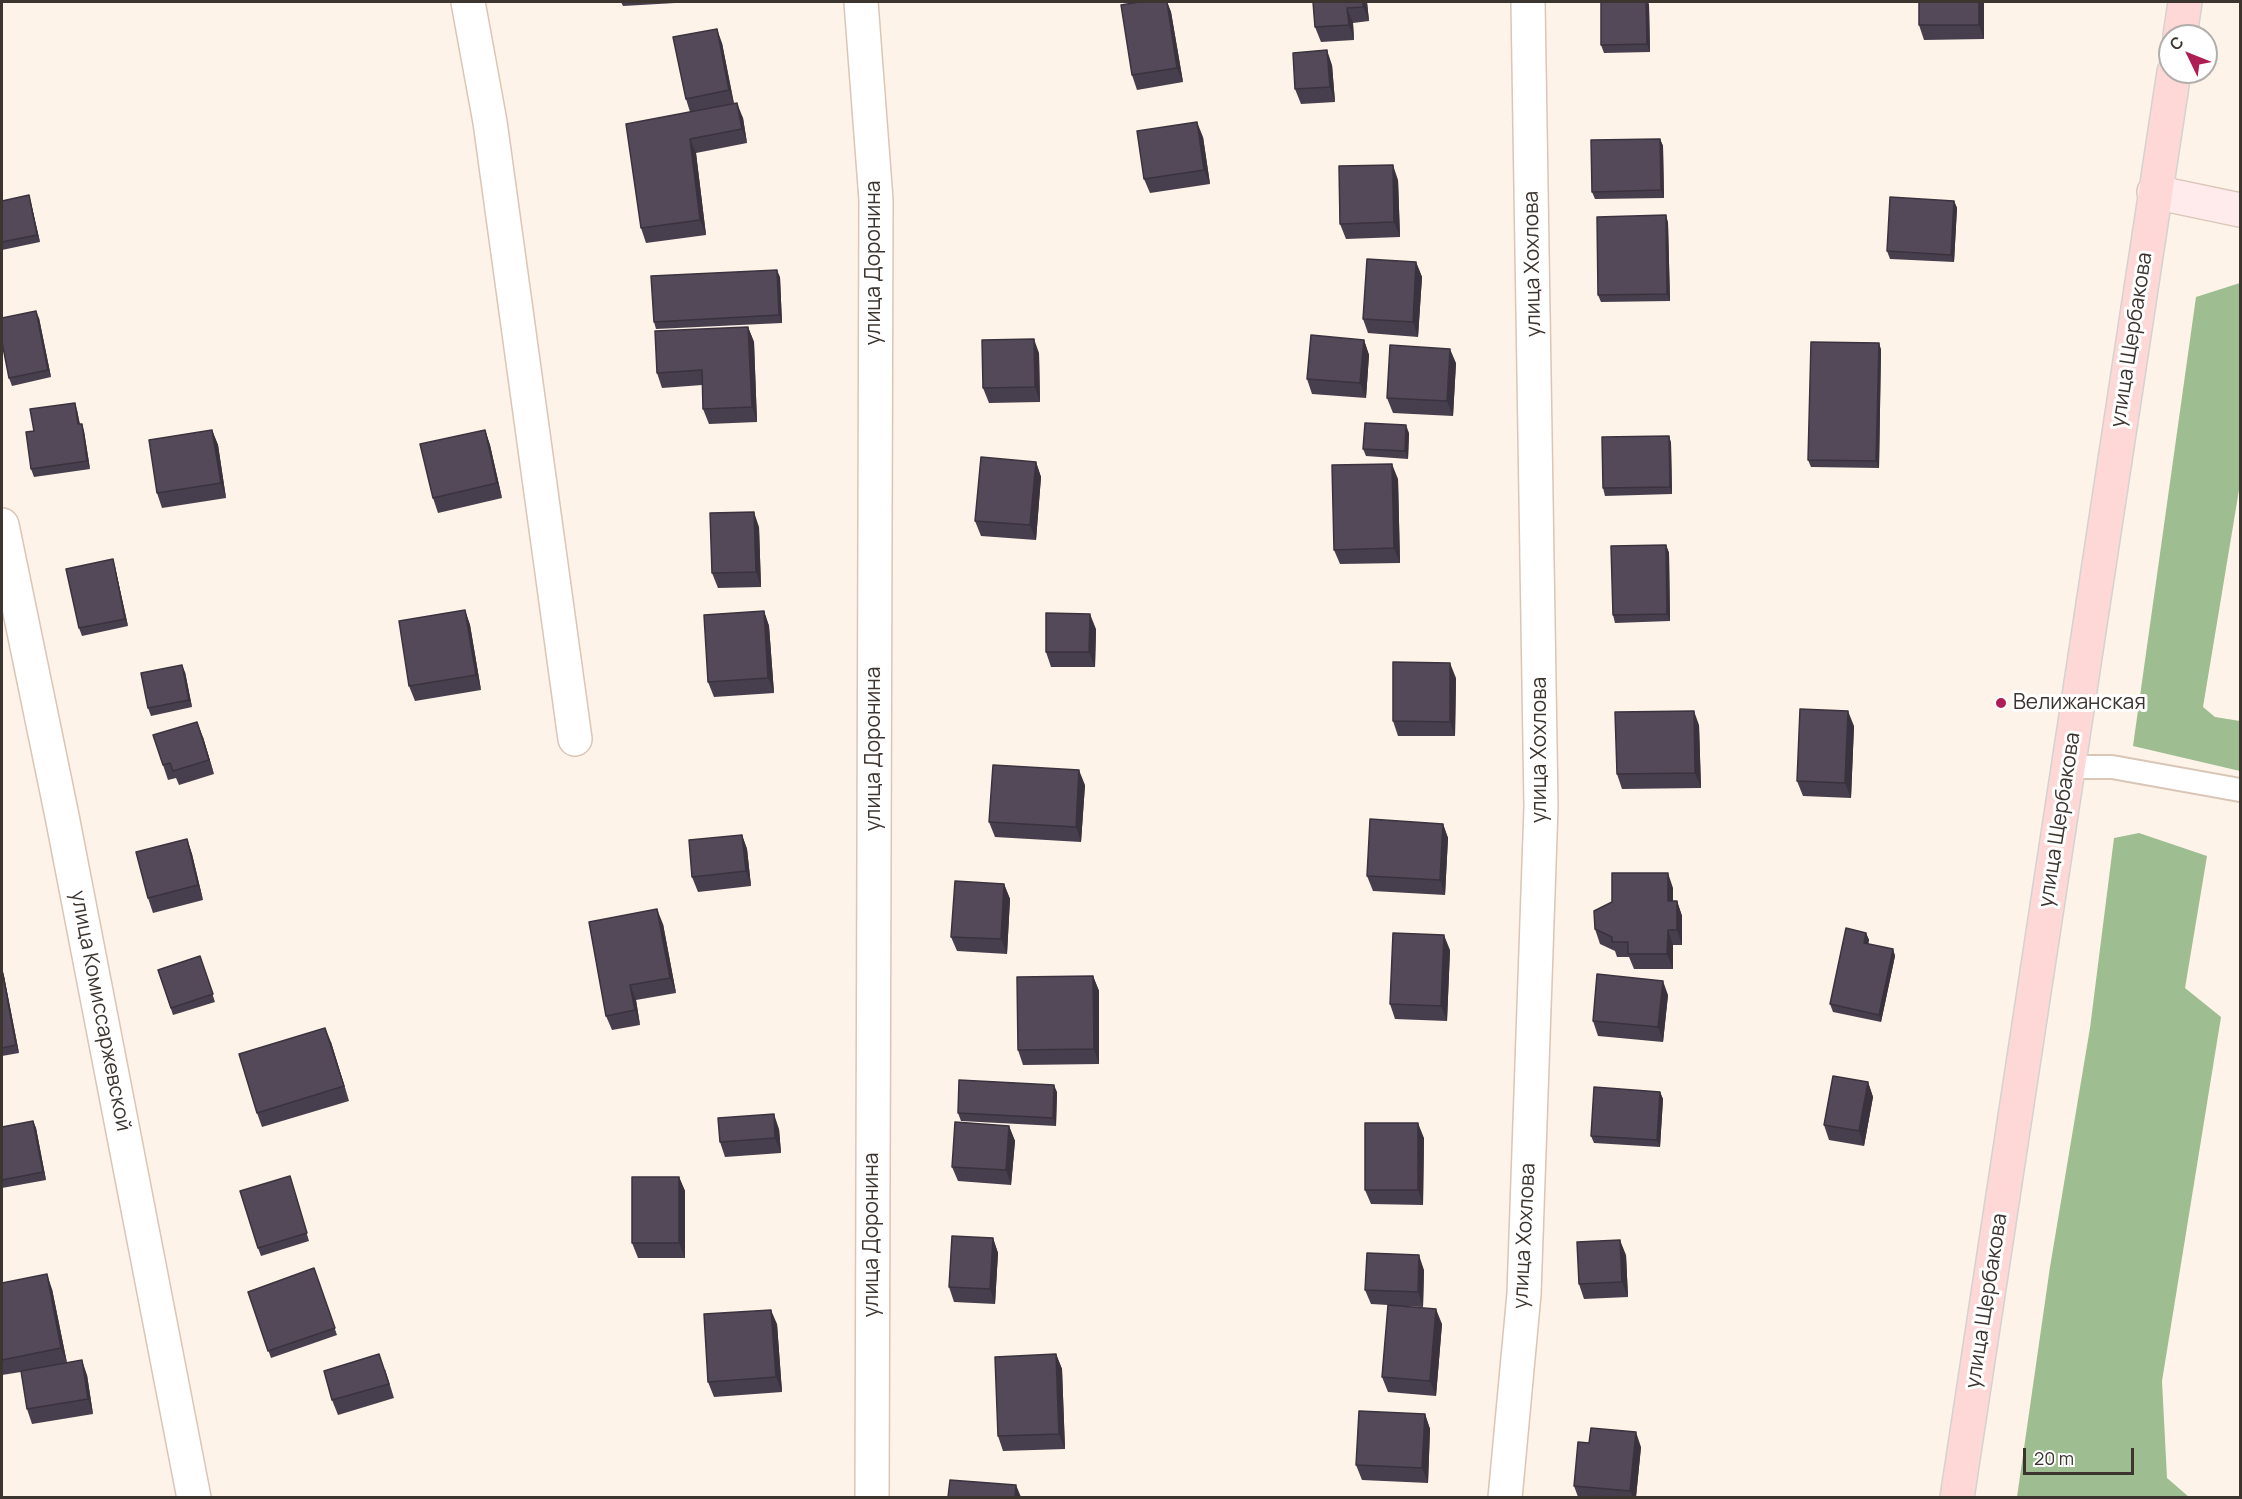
<!DOCTYPE html>
<meta charset="utf-8">
<style>
body{margin:0}
#map{position:relative;width:2242px;height:1499px;overflow:hidden;background:#fef3e9;font-family:Manrope,sans-serif}
canvas{display:block}
.frame{position:absolute;inset:0;border:3px solid #3c352f;pointer-events:none}
.north{position:absolute;left:2158px;top:24px;width:60px;height:60px;box-sizing:border-box;background:#fff;border:2px solid #b1aeac;border-radius:50%;rotate:313deg;font-size:16px;font-weight:700;line-height:24px;text-align:center;color:#3c352f}
.north::after{content:'';display:block;margin:auto;width:21px;height:27px;background:#ae1e54;clip-path:polygon(50% 0,100% 100%,50% 72%,0 100%)}
.scale{position:absolute;left:2023px;top:1448px;width:111px;height:27px;box-sizing:border-box;border:3px solid #3c352f;border-top:0;padding-left:8px;font-size:18px;line-height:21px;white-space:nowrap;color:#3c352f;-webkit-text-stroke:4px #fff;paint-order:stroke}
</style>
<div id="map">
<canvas width="2242" height="1499"></canvas>
<div class="frame"></div>
<div class="north">С</div>
<div class="scale">20 m</div>
</div>
<script>
const context = document.querySelector('canvas').getContext('2d');
context.lineJoin = 'round';
function fill(path, color) { context.fillStyle = color; context.fill(path, 'evenodd'); }
function stroke(path, color, width, dash) { context.strokeStyle = color; context.lineWidth = width; context.lineCap = dash ? 'butt' : 'round'; context.setLineDash(dash || []); context.stroke(path); }
function drawText(font, color, halo, rows, align = 'center') {
  context.font = font + ' Manrope,sans-serif'; context.lineWidth = 6; context.setLineDash([]); context.textBaseline = 'middle'; context.strokeStyle = halo; context.fillStyle = color; for (const [text, x, y, turn = 0] of rows) {
    context.save(); context.translate(x, y); context.rotate((+turn || 0) * Math.PI / 180); context.textAlign = isNaN(turn) ? turn : align; if (halo) context.strokeText(text, 0, 0); context.fillText(text, 0, 0); context.restore();
  }
}
fill(new Path2D(`
 M2240 283V484L2203 707 2215 717 2240 721V771L2133 746 2196 297Z
 M2139 833 2207 856 2185 988 2221 1017 2162 1381 2167 1478 2189 1497H2017L2050 1267 2090 1028 2114 838Z`), '#9ebd90');
const lane = new Path2D(`
 M2068 767H2112L2240 790`);
const street = new Path2D(`
 M468 2 490 122 575 739
 M861 2 876 200 872 1498
 M2 525 62 816 194 1498
 M1505 1498 1524 1294 1541 807 1528 2`);
const secondary = new Path2D(`
 M2154 192 2240 210`);
const primary = new Path2D(`
 M2180 36 2185 2
 M1957 1498 2174 72`);
stroke(lane, '#d9c6b7', 26);
stroke(street, '#d9c6b7', 36);
stroke(secondary, '#d9c6b7', 36);
stroke(primary, '#d4d3d1', 36);
stroke(lane, '#fff', 22);
stroke(street, '#fff', 33);
stroke(secondary, '#ffebeb', 33);
stroke(primary, '#fed7d7', 33);
fill(new Path2D(`
 M621 2H693L623 6Z
 M1139 2H1167L1171 12 1183 82 1137 90 1132 75Z
 M1313 2H1367L1369 21 1353 23 1354 40 1321 42 1315 27Z
 M1601 2H1648L1649 5 1650 52 1604 53 1601 45Z
 M1984 2V39L1924 40 1919 25Z
 M722 43 734 103 743 118 747 143 696 153 706 235 646 243 641 228 690 112 686 99Z
 M1332 65 1335 102 1301 104 1295 89Z
 M1203 137 1210 184 1150 193 1144 179Z
 M1660 139 1663 146 1664 198 1595 199 1592 192Z
 M1398 180 1400 237 1346 239 1340 224Z
 M2 201 31 203 40 242 2 250Z
 M1954 201 1957 208 1954 262 1890 259 1887 251Z
 M1666 215 1668 223 1670 301 1601 302 1598 295Z
 M1416 262 1422 277 1418 337 1368 333 1363 319Z
 M780 277 782 323 656 329 654 322Z
 M39 318 51 377 12 386 9 378Z
 M748 327 754 342 757 422 709 424 703 409 702 385 662 388 657 373Z
 M1364 340 1369 355 1366 398 1312 394 1307 379Z
 M1879 343 1881 350 1879 468 1811 467 1808 460Z
 M1039 353 1040 402 989 403 983 388Z
 M1456 363 1453 416 1393 413 1387 398Z
 M77 410 80 424 84 431 90 469 34 477 31 469 34 431Z
 M212 430 218 445 226 498 162 508 157 493Z
 M485 430 490 445 502 498 438 513 433 498Z
 M1409 433 1408 459 1366 456 1363 449Z
 M1669 436 1671 443 1672 494 1605 496 1603 488Z
 M1036 462 1041 477 1036 540 981 536 975 521Z
 M1398 479 1400 563 1340 564 1334 550Z
 M759 527 761 587 718 588 712 573Z
 M1666 545 1669 553 1670 621 1615 623 1613 615Z
 M113 559 115 567 128 626 82 636 79 628Z
 M465 610 470 625 481 690 415 701 409 686Z
 M764 611 769 626 774 693 714 697 708 682Z
 M1096 629 1095 667H1051L1046 652Z
 M185 672 192 707 151 716 148 708Z
 M1456 678 1455 736H1398L1393 721Z
 M1699 725 1701 788 1622 789 1617 774Z
 M1854 726 1851 798 1803 796 1797 781Z
 M203 737 214 774 179 785 176 778 168 780 163 765Z
 M1085 785 1081 842 995 837 989 822Z
 M1443 824 1448 838 1445 895 1373 891 1367 876Z
 M742 835 747 849 751 886 698 892 692 877Z
 M187 839 192 854 203 900 153 913 148 898Z
 M1004 884 1010 899 1007 954 957 951 951 937Z
 M1673 888V901H1677L1682 916V945H1673V969H1634L1629 957H1617L1615 951 1600 944 1595 929Z
 M663 924 676 993 636 1000 640 1025 612 1030 606 1016Z
 M1866 933 1869 940 1868 944 1893 949 1895 956 1881 1022 1833 1012 1830 1004Z
 M1450 950 1447 1021 1395 1019 1390 1004Z
 M200 956 215 1002 173 1015 158 970Z
 M2 969 4 976 19 1053 2 1056Z
 M1093 976 1099 991V1064L1023 1065 1018 1050Z
 M1668 995 1663 1042 1598 1036 1593 1021Z
 M331 1042 349 1101 262 1127 257 1113Z
 M1868 1082 1873 1097 1864 1146 1829 1140 1824 1125Z
 M1057 1092 1056 1126 961 1121 958 1113Z
 M1660 1092 1663 1099 1660 1147 1594 1143 1591 1136Z
 M33 1121 36 1128 46 1180 2 1188V1127Z
 M1009 1126 1015 1141 1011 1185 958 1181 952 1167Z
 M779 1129 781 1153 725 1157 720 1142Z
 M1424 1138 1423 1205 1371 1204 1365 1190Z
 M679 1177 685 1191V1258H638L632 1243Z
 M292 1184 309 1241 261 1256 258 1248Z
 M993 1238 998 1253 995 1304 954 1302 949 1287Z
 M1626 1255 1628 1297 1584 1299 1579 1284Z
 M314 1268 337 1335 271 1358 248 1292Z
 M1424 1270 1423 1307 1398 1306 1442 1324 1436 1396 1388 1392 1382 1377 1388 1305 1371 1304 1365 1290Z
 M2 1283 52 1289 67 1363 87 1375 93 1414 32 1424 27 1409 21 1372 2 1375Z
 M777 1324 782 1392 714 1397 708 1382Z
 M1056 1354 1062 1369 1065 1449 1003 1451 998 1436Z
 M385 1369 394 1398 338 1415 332 1400Z
 M1425 1414 1430 1429 1428 1483 1362 1480 1356 1465Z
 M1641 1447 1636 1497H1578L1574 1486Z`), '#473f4d');
fill(new Path2D(`
 M1167 2 1171 12 1183 82 1177 68Z
 M1363 2H1367L1369 21 1363 7Z
 M1646 2H1648L1649 5 1650 52 1647 44Z
 M1979 2H1984V39L1979 25Z
 M1347 8 1353 23 1354 40 1349 25Z
 M717 29 722 43 734 105 729 90Z
 M1327 50 1332 65 1335 102 1330 87Z
 M737 103 743 118 747 143 742 129Z
 M1197 122 1203 137 1210 184 1204 170Z
 M690 139 696 153 706 235 700 220Z
 M1660 139 1663 146 1664 198 1661 190Z
 M1393 165 1398 180 1400 237 1394 222Z
 M29 195 31 203 40 242 37 235Z
 M1954 201 1957 208 1954 262 1951 255Z
 M1666 215 1668 223 1670 301 1667 294Z
 M1416 262 1422 277 1418 337 1413 322Z
 M777 270 780 277 782 323 779 315Z
 M36 311 39 318 51 377 48 370Z
 M748 327 754 342 757 422 752 407Z
 M1034 339 1039 353 1040 402 1035 387Z
 M1364 340 1369 355 1366 398 1360 383Z
 M1879 343 1881 350 1879 468 1876 461Z
 M1450 349 1456 363 1453 416 1447 401Z
 M75 403 77 410 81 432 78 424Z
 M82 424 84 431 90 469 87 461Z
 M1406 425 1409 433 1408 459 1405 451Z
 M212 430 218 445 226 498 221 483Z
 M485 430 490 445 502 498 497 483Z
 M1669 436 1671 443 1672 494 1670 487Z
 M1036 462 1041 477 1036 540 1030 525Z
 M1392 464 1398 479 1400 563 1394 548Z
 M754 512 759 527 761 587 756 572Z
 M1666 545 1669 553 1670 621 1667 614Z
 M113 559 115 567 128 626 125 619Z
 M465 610 470 625 481 690 476 675Z
 M764 611 769 626 774 693 768 678Z
 M1090 614 1096 629 1095 667 1089 652Z
 M1450 663 1456 678 1455 736 1450 722Z
 M182 665 185 672 192 707 189 700Z
 M1694 711 1699 725 1701 788 1695 773Z
 M1848 711 1854 726 1851 798 1845 783Z
 M197 722 203 737 214 774 209 760Z
 M1079 770 1085 785 1081 842 1076 827Z
 M1443 824 1448 838 1445 895 1440 880Z
 M742 835 747 849 751 886 746 871Z
 M187 839 192 854 203 900 198 885Z
 M1668 873 1673 888V916L1668 901Z
 M1004 884 1010 899 1007 954 1001 939Z
 M1677 901 1682 916V945L1677 930Z
 M657 909 663 924 676 993 670 978Z
 M1668 930 1673 945V969L1667 954Z
 M1866 933 1869 940 1867 951 1864 943Z
 M1444 935 1450 950 1447 1021 1441 1006Z
 M1893 949 1895 956 1881 1022 1879 1015Z
 M2 969 4 976 19 1053 16 1045Z
 M1093 976 1099 991V1064L1094 1049Z
 M1663 981 1668 995 1663 1042 1658 1027Z
 M630 985 636 1000 640 1025 635 1010Z
 M325 1028 331 1042 349 1101 344 1086Z
 M1868 1082 1873 1097 1864 1146 1859 1131Z
 M1054 1085 1057 1092 1056 1126 1053 1118Z
 M1660 1092 1663 1099 1660 1147 1657 1140Z
 M774 1114 779 1129 781 1153 775 1138Z
 M33 1121 36 1128 46 1180 43 1172Z
 M1418 1123 1424 1138 1423 1205 1418 1190Z
 M1009 1126 1015 1141 1011 1185 1006 1170Z
 M679 1177 685 1191V1258L679 1243Z
 M993 1238 998 1253 995 1304 990 1289Z
 M1620 1240 1626 1255 1628 1297 1622 1282Z
 M1419 1255 1424 1270 1423 1307 1418 1292Z
 M47 1274 52 1289 67 1363 61 1348Z
 M1436 1309 1442 1324 1436 1396 1430 1381Z
 M771 1310 777 1324 782 1392 776 1377Z
 M1056 1354 1062 1369 1065 1449 1059 1434Z
 M82 1360 87 1375 93 1414 88 1399Z
 M1425 1414 1430 1429 1428 1483 1422 1468Z
 M1636 1432 1641 1447 1636 1497H1633L1630 1491Z
 M1016 1485 1021 1497H1015Z`), '#3a333e');
const building = new Path2D(`
 M1139 2H1167L1177 68 1132 75 1121 5Z
 M1313 2H1363V7L1347 8 1349 25 1315 27Z
 M1601 2H1646L1647 44 1601 45Z
 M1919 2H1979V25H1919Z
 M717 29 729 90 686 99 673 37Z
 M1327 50 1330 87 1295 89 1293 53Z
 M737 103 742 129 690 139 700 220 641 228 626 124Z
 M1197 122 1204 170 1144 179 1137 131Z
 M1660 139 1661 190 1592 192 1591 140Z
 M1393 165 1394 222 1340 224 1339 166Z
 M29 195 37 235 2 242V201Z
 M1890 197 1954 201 1951 255 1887 251Z
 M1666 215 1667 294 1598 295 1597 217Z
 M1367 259 1416 262 1413 322 1363 319Z
 M777 270 779 315 654 322 651 276Z
 M36 311 48 370 9 378 2 342V318Z
 M748 327 752 407 703 409 702 370 657 373 655 331Z
 M1311 335 1364 340 1360 383 1307 379Z
 M1034 339 1035 387 983 388 982 340Z
 M1811 342 1879 343 1876 461 1808 460Z
 M1390 345 1450 349 1447 401 1387 398Z
 M75 403 78 424H82L87 461 31 469 26 432 34 431 30 409Z
 M1365 423 1406 425 1405 451 1363 449Z
 M212 430 221 483 157 493 149 440Z
 M485 430 497 483 433 498 420 444Z
 M1669 436 1670 487 1603 488 1602 437Z
 M981 457 1036 462 1030 525 975 521Z
 M1392 464 1394 548 1334 550 1332 465Z
 M754 512 756 572 712 573 710 513Z
 M1666 545 1667 614 1613 615 1611 546Z
 M113 559 125 619 79 628 66 569Z
 M465 610 476 675 409 686 399 621Z
 M764 611 768 678 708 682 704 615Z
 M1046 613 1090 614 1089 652H1046Z
 M1393 662 1450 663V722L1393 721Z
 M182 665 189 700 148 708 141 673Z
 M1800 709 1848 711 1845 783 1797 781Z
 M1694 711 1695 773 1617 774 1615 712Z
 M197 722 209 760 173 771 170 763 163 765 153 735Z
 M993 765 1079 770 1076 827 989 822Z
 M1370 819 1443 824 1440 880 1367 876Z
 M742 835 746 871 692 877 689 840Z
 M187 839 198 885 148 898 136 852Z
 M1612 873H1668V901H1677V930H1668L1667 954H1628V942H1612V937L1595 929 1594 911 1612 902Z
 M955 881 1004 884 1001 939 951 937Z
 M657 909 670 978 630 985 635 1010 606 1016 589 922Z
 M1846 928 1866 933 1864 943 1893 949 1879 1015 1830 1004Z
 M1393 933 1444 935 1441 1006 1390 1004Z
 M200 956 213 994 171 1008 158 970Z
 M2 970 16 1045 2 1048Z
 M1597 974 1663 981 1658 1027 1593 1021Z
 M1093 976 1094 1049 1018 1050 1017 977Z
 M325 1028 344 1086 257 1113 239 1054Z
 M1833 1076 1868 1082 1859 1131 1824 1125Z
 M959 1080 1054 1085 1053 1118 958 1113Z
 M1594 1087 1660 1092 1657 1140 1591 1136Z
 M774 1114 775 1138 720 1142 718 1118Z
 M33 1121 43 1172 2 1180V1127Z
 M955 1122 1009 1126 1006 1170 952 1167Z
 M1365 1123H1418V1190H1365Z
 M290 1176 307 1233 258 1248 240 1191Z
 M632 1177H679V1243H632Z
 M952 1236 993 1238 990 1289 949 1287Z
 M1620 1240 1622 1282 1579 1284 1577 1242Z
 M1367 1253 1419 1255 1418 1292 1365 1290Z
 M314 1268 335 1328 268 1351 248 1292Z
 M47 1274 61 1348 2 1360V1283Z
 M1388 1305 1436 1309 1430 1381 1382 1377Z
 M771 1310 776 1377 708 1382 704 1314Z
 M379 1354 389 1384 332 1400 324 1371Z
 M1056 1354 1059 1434 998 1436 995 1357Z
 M82 1360 88 1399 27 1409 21 1371Z
 M1359 1411 1425 1414 1422 1468 1356 1465Z
 M1591 1428 1636 1432 1630 1491 1574 1486 1578 1442 1589 1443Z
 M950 1480 1016 1485 1015 1497H948Z`);
fill(building, '#534959');
stroke(building, '#3a333e', 1.5);
for (const [x, y, r, color] of [
 [2001,703,6,"#ae1e54"]
]) { const dot = new Path2D(); dot.arc(x, y, r, 0, 2 * Math.PI); context.fillStyle = color; context.fill(dot); stroke(dot, '#fff', 2); }
drawText('21px', '#3c352f', '#fff', [
 ["улица Доронина",874,263,-90],
 ["улица Хохлова",1533,264,-91],
 ["улица Щербакова",2132,340,-81],
 ["улица Доронина",874,749,-90],
 ["улица Хохлова",1540,750,-90],
 ["улица Щербакова",2060,820,-81],
 ["улица Комиссаржевской",100,1011,79],
 ["улица Доронина",872,1235,-90],
 ["улица Хохлова",1525,1236,-87],
 ["улица Щербакова",1987,1301,-81]
]);
drawText('21px', '#3c352f', '#fff', [
 ["Велижанская",2013,703]
], 'left');
</script>
